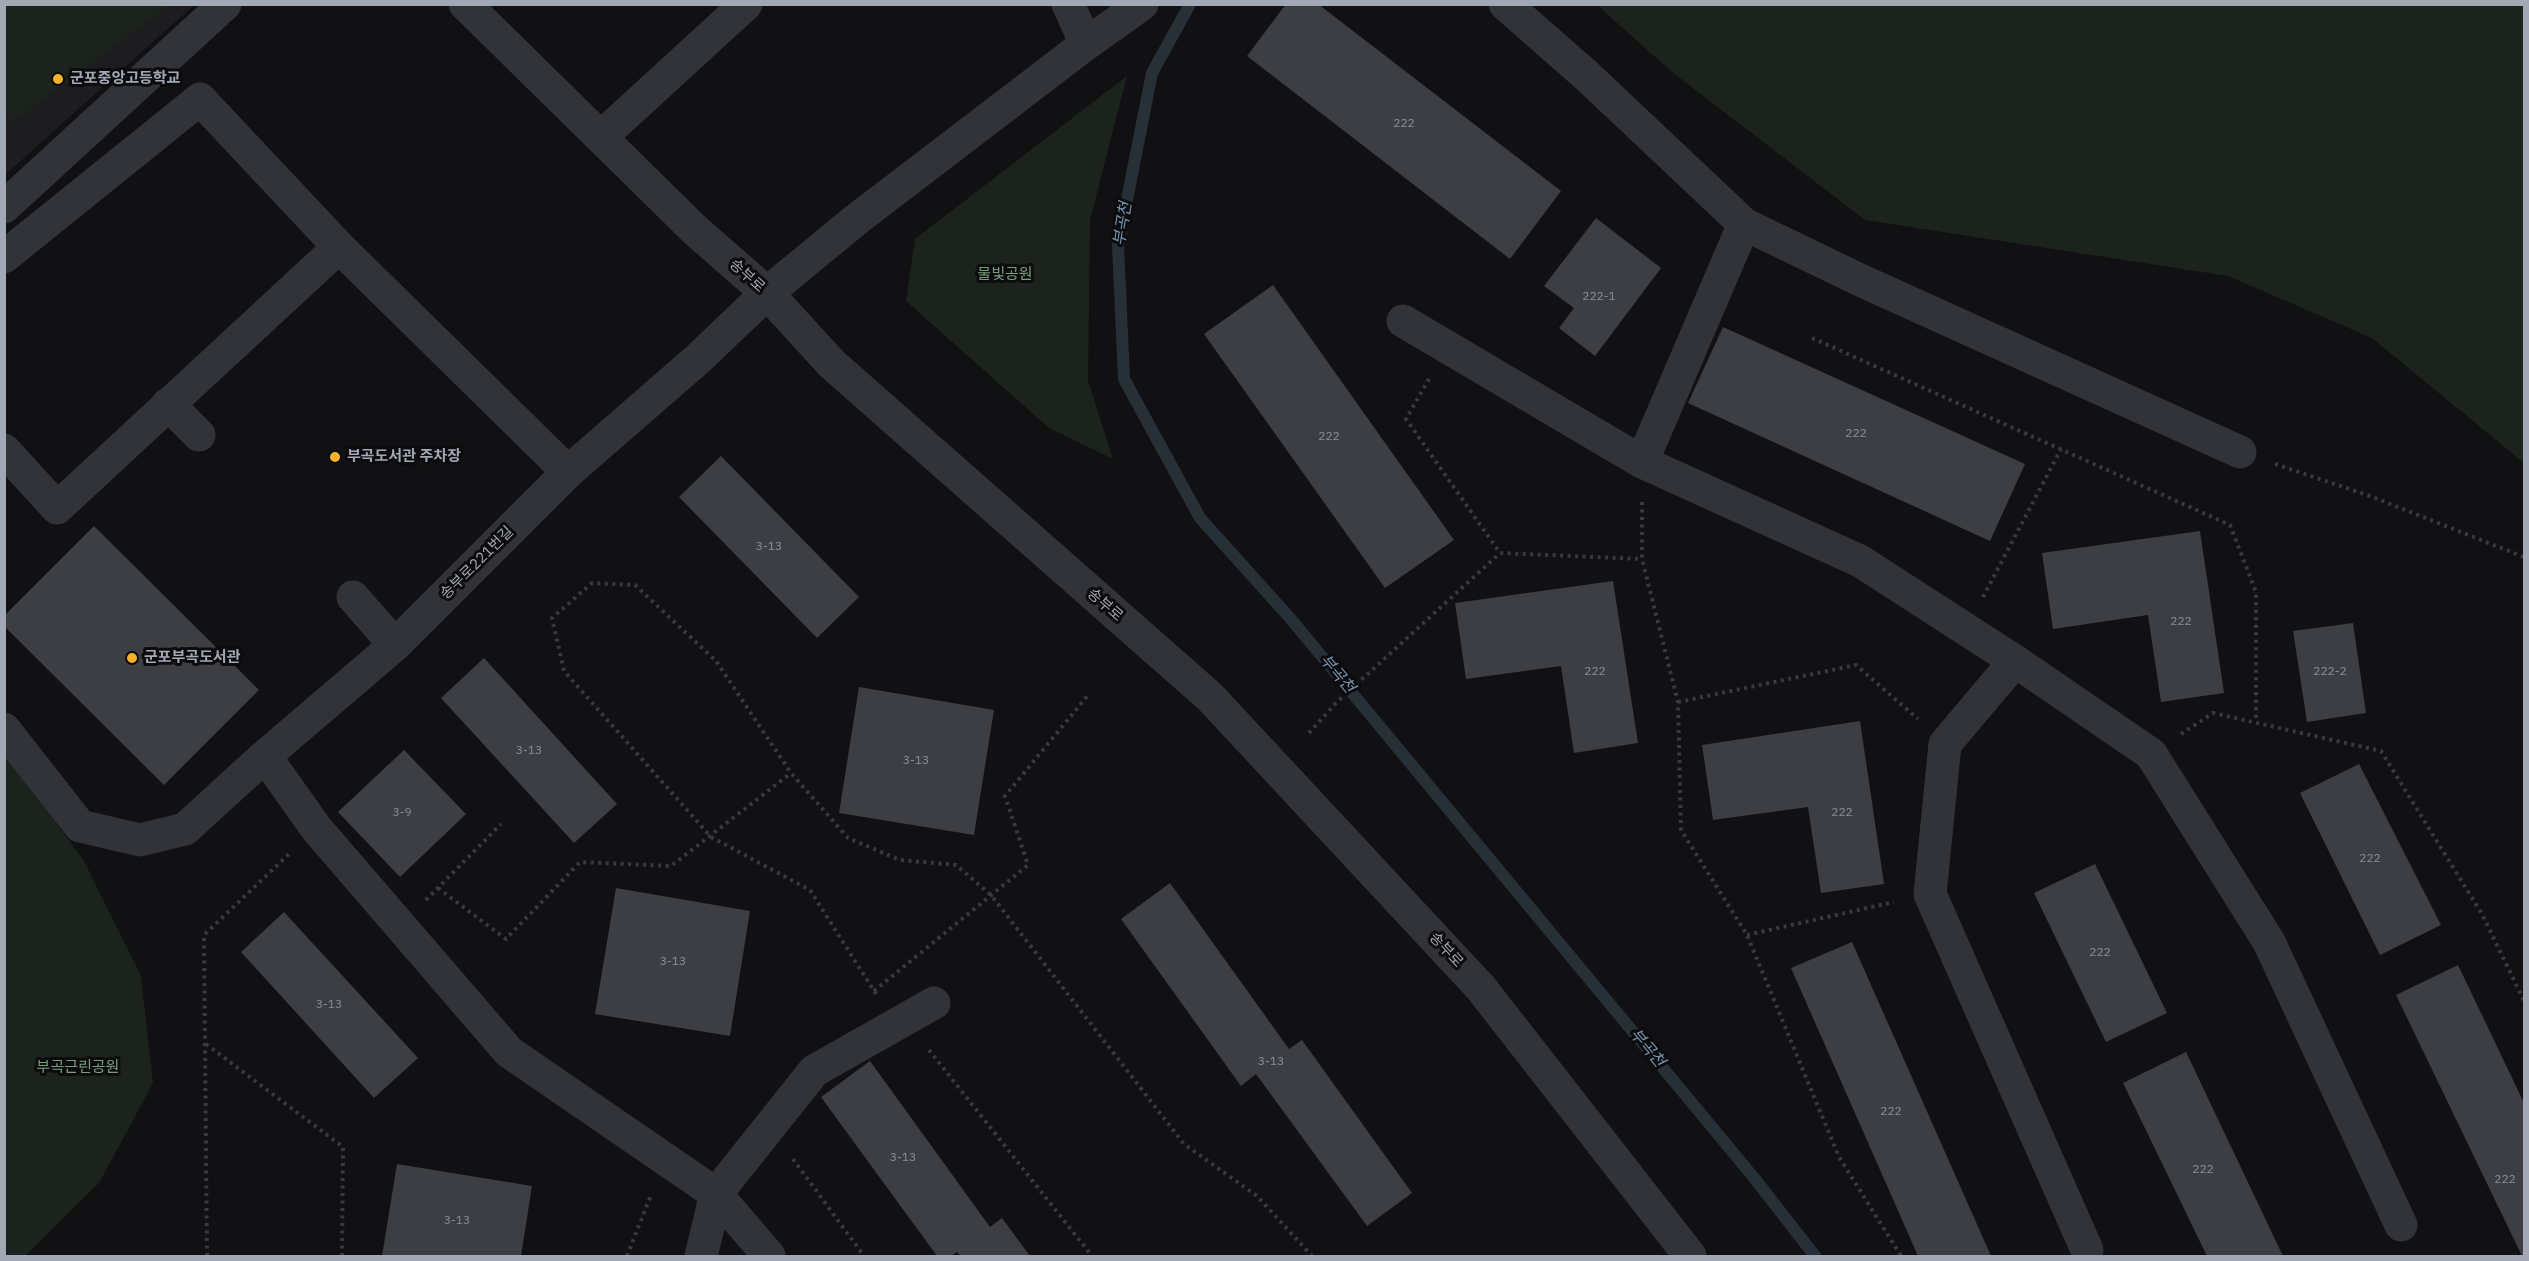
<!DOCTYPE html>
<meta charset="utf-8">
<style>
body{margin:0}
#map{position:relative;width:2529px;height:1261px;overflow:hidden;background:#111113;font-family:"IBM Plex Sans",sans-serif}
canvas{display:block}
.frame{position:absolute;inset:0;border:6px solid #a2a8b4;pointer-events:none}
</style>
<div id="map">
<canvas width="2529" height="1261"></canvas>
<div class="frame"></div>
</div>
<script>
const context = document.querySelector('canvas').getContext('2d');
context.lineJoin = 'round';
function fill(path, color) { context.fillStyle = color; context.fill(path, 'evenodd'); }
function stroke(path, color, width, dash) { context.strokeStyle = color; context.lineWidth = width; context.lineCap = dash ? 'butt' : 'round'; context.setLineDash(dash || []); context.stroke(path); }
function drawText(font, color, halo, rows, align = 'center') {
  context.font = font + ' "IBM Plex Sans","Noto Sans KR",sans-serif'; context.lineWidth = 6; context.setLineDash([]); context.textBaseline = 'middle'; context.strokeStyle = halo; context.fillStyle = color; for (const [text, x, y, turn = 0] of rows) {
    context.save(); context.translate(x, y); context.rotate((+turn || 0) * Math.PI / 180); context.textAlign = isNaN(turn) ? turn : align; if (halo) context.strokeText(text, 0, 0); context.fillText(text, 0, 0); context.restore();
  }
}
fill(new Path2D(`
 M5 5H194L5 175Z`), '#1d1d20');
fill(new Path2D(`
 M5 4H169V5L13 122 5 110Z
 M1597 5H2524V463L2372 338 2228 276 1865 220 1672 72Z
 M1127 76 1090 220 1088 381 1113 459 1049 428 906 301 915 239Z
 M4 752 84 861 141 976 153 1083 99 1183 25 1256H4Z`), '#1c231c');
stroke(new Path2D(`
 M1190 4 1152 73 1118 245 1124 379 1200 518 1290 618 1755 1179 1815 1256`), '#283037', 12);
fill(new Path2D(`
 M1286 4H1318L1561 191 1510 259 1247 56Z
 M1596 218 1661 268 1595 356 1559 328 1574 308 1544 286Z
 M1273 285 1454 540 1385 588 1204 334Z
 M1723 327 2025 464 1990 541 1688 403Z
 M721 456 859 597 817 638 679 497Z
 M94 526 259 690 164 785 4 626V616Z
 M2200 531 2224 693 2161 702 2148 615 2053 629 2042 553Z
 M1613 581 1638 743 1574 753 1561 666 1466 679 1455 603Z
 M2353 623 2366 713 2307 722 2293 631Z
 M484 658 617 804 574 843 441 698Z
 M859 687 994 710 974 835 839 813Z
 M1860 721 1884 884 1821 893 1808 807 1713 820 1702 745Z
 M404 750 466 814 400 877 338 812Z
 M2359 764 2441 925 2380 955 2300 793Z
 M2095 864 2167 1013 2106 1042 2034 893Z
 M1170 883 1289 1049 1302 1040 1412 1193 1367 1226 1256 1074 1241 1086 1121 919Z
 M616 888 750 911 730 1036 595 1014Z
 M284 912 418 1058 374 1098 241 952Z
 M1852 942 1991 1256H1918L1791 968Z
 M2458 965 2524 1103V1256H2522L2396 995Z
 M2186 1052 2283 1256H2207L2123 1083Z
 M870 1061 990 1227 1002 1218 1030 1256H961L957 1252 951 1256H937L821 1097Z
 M397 1164 532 1186 521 1256H382Z`), '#3d3e43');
stroke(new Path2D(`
 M1812 338 2230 525 2256 592V722
 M1429 379 1406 419 1500 553 1642 559
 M2275 464 2370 496 2524 557
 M1642 502V559L1678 702 1681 830 1747 935 1839 1157 1901 1256
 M1983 597 2061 449
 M1678 702 1856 665 1918 719
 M1309 733 1336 703 1500 553
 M2181 734 2213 713 2381 751 2482 914 2524 1001
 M438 888 506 939 580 862 671 866 791 773
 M426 900 501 824
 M1747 935 1894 902
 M874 991 1028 865 1005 796 1089 694
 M876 994 810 890 711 837 564 671 552 618 592 583 635 585 716 661 791 773 848 838 900 860 956 865 991 895 1184 1144 1257 1196 1312 1256
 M206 1044 343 1147 342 1256
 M929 1050 1092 1256
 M793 1159 864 1256
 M207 1256 204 935 289 854
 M627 1256 651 1195`), '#383a3f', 4, [3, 4.5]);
stroke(new Path2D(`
 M465 4 695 230 767 293 832 364 1210 697 1481 988 1690 1256
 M1068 4 1086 44
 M1505 4 1586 75 1744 224 1860 280 2240 452
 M601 137 746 4
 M4 207 225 4
 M4 257 200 99 339 247 568 472
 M1403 321 1642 462 1744 224
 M168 404 199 435
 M4 450 57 508 339 247
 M1642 462 1860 561 2015 661 2151 754 2269 942 2401 1225
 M353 597 395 645
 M2015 661 1945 744 1930 894 2087 1250
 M4 729 80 826 140 840 185 829 265 756 395 645 568 472 699 358 767 293 857 219 1086 44 1142 4
 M265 756 316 828 509 1052 716 1194 769 1256
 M701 1256 716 1194 814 1071 934 1003`), '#323338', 33);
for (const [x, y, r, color] of [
 [58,79,6,"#f5b128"],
 [335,457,6,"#f5b128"],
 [132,658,6,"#f5b128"]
]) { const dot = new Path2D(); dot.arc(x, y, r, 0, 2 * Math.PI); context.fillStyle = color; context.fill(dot); stroke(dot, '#0c0c0e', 2); }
drawText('12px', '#898e98', null, [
 ["222",1404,124],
 ["222-1",1599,297],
 ["222",1856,434],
 ["222",1329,437],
 ["3-13",769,547],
 ["222",2181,622],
 ["222",1595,672],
 ["222-2",2330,672],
 ["3-13",529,751],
 ["3-13",916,761],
 ["3-9",402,813],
 ["222",1842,813],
 ["222",2370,859],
 ["222",2100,953],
 ["3-13",673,962],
 ["3-13",329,1005],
 ["3-13",1271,1062],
 ["222",1891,1112],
 ["3-13",903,1158],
 ["222",2203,1170],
 ["222",2505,1180],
 ["3-13",457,1221]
]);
drawText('bold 15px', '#a2a8b4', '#0c0c0e', [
 ["군포중앙고등학교",70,79],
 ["부곡도서관 주차장",347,457],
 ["군포부곡도서관",144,658]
], 'left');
drawText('15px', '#799f7b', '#0c0c0e', [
 ["물빛공원",1005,275],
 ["부곡근린공원",78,1068]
]);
drawText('15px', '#a2a8b4', '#0c0c0e', [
 ["송부로",747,276,42],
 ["송부로221번길",477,563,-45],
 ["송부로",1105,605,41],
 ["송부로",1446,950,47]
]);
drawText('italic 16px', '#7896b0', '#0c0c0e', [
 ["부곡천",1123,224,-81],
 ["부곡천",1337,674,50],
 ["부곡천",1647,1048,50]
]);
</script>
